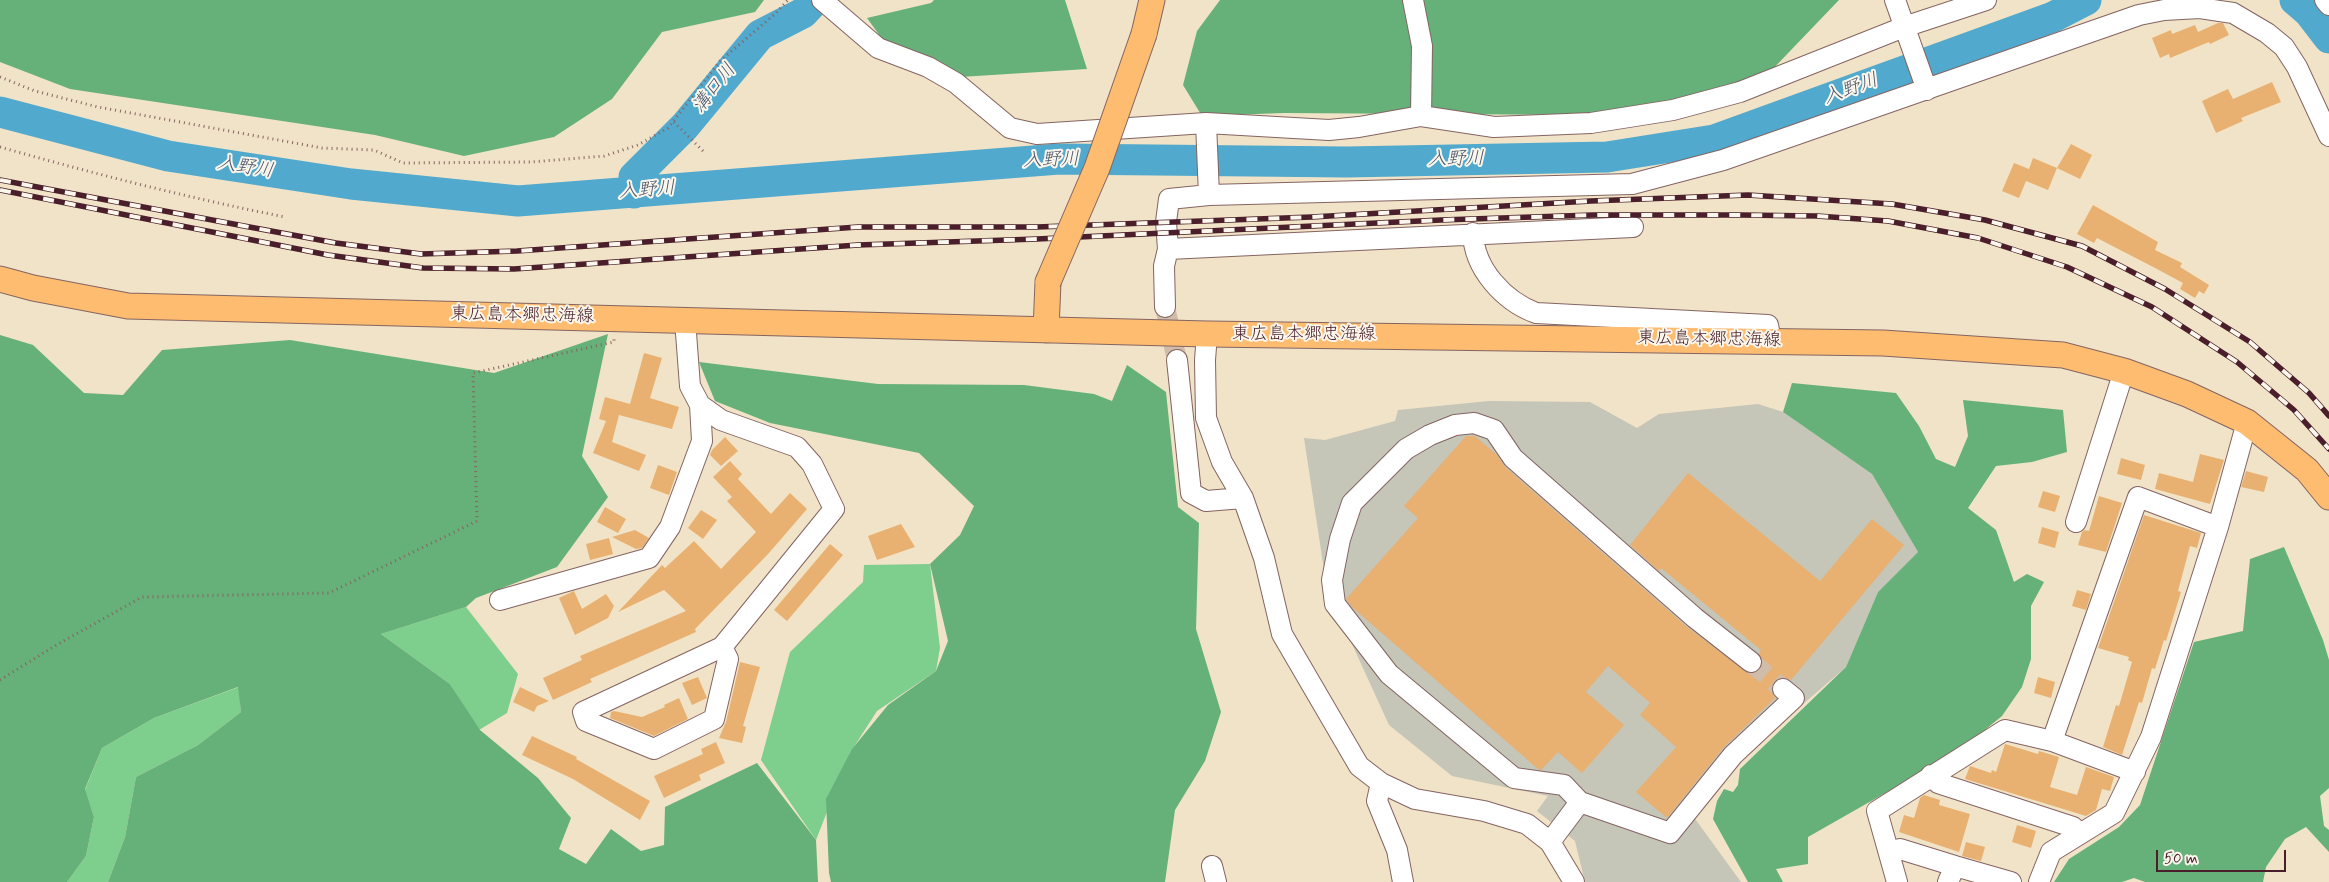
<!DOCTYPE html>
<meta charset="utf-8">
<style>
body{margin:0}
#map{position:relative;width:2329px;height:882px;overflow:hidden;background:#f1e3c7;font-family:Mynerve,sans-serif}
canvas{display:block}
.scale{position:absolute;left:2156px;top:850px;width:130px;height:22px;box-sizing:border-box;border:2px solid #4a1f2b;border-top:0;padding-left:6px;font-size:15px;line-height:18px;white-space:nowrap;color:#4a1f2b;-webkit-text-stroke:4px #fbf7ec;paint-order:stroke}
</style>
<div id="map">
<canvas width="2329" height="882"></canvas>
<div class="scale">50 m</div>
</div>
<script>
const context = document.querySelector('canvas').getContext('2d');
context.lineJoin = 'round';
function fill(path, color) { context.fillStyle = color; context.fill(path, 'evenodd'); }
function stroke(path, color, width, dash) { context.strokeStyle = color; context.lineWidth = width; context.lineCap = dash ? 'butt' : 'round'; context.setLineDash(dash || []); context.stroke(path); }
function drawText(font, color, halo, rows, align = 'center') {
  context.font = font + ' Mynerve,"Klee One",sans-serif'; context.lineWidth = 4; context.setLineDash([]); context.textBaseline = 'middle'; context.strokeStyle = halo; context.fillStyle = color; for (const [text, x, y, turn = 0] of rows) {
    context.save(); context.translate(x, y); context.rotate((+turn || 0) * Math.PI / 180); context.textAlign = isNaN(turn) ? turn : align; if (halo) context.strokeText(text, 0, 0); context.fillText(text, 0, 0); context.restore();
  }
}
fill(new Path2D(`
 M1489 401 1590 402 1637 428 1659 414 1758 404 1783 412 1872 474 1918 552 1878 592 1846 667 1751 749 1693 816 1741 882H1585L1575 841 1537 811 1548 796 1452 776 1389 725 1352 644 1327 601 1324 570 1304 438 1325 440 1395 421 1398 410Z`), '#c5c5b8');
fill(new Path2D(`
 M930 564 940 648 936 671 877 711 850 753 816 840 761 760 790 652 863 582 864 565Z
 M466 607 518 674 507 713 479 730 450 684 381 634Z
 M239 687 241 712 198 745 136 777 125 837 108 882H67L86 856 94 817 85 790 102 748 154 718Z`), '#7ece8e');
fill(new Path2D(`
 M0 0H764L755 12 662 32 612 99 554 137 464 156 375 135 70 89 0 62Z
 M934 0H1065L1087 69 960 77 885 43 867 18 931 3Z
 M1220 0H1839L1746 97 1586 115 1284 113 1202 116 1183 85 1197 31Z
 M608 334 582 456 608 497 557 567 476 598 466 607 381 634 450 684 480 730 538 778 571 818 559 849 586 864 611 829 641 851 664 845 665 807 757 763 816 840 818 882H108L125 837 136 777 198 745 241 712 238 687 154 718 102 748 85 789 94 817 86 856 67 882H0V335L33 345 84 393 123 395 162 350 290 340 494 373Z
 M699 362 878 384 1024 385 1094 394 1112 401 1127 365 1166 392 1178 507 1199 523 1196 629 1221 712 1205 761 1175 810 1165 882H831L829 873 826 799 852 749 888 705 936 671 948 641 930 564 960 535 974 506 919 453 770 423 715 401Z
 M1792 383 1896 393 1919 426 1936 459 1955 467 1968 436 1963 400 2063 410 2067 452 2032 462 1996 466 1968 508 1996 530 2014 582 2027 574 2044 582 2031 606V659L2022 687 2002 716 1959 751 1808 837V864L1776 869 1783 882H1748L1713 819 1717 801 1724 789 1733 792 1738 785 1740 769 1846 667 1878 592 1918 552 1872 474 1783 412Z
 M2284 547 2323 640 2329 660V788L2320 796 2324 826 2329 830V852L2306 827 2285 839 2266 867 2263 882H2145L2134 878 2122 882H2054L2069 859 2119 827 2140 805 2194 642 2243 631 2250 559Z`), '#66b179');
stroke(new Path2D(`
 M2295 0 2309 12 2329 38
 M0 112 168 156 351 184 518 201 1059 159 1347 162 1607 157 1714 140 2053 17 2086 0
 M634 193V177L685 126 760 35 803 13 815 0`), '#51a9ce', 31);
fill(new Path2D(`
 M2218 23H2223L2229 35 2210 44 2209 42 2170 58 2169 54 2160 58 2152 38 2171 30 2172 34 2195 25 2198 32Z
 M2272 82 2281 102 2241 118 2243 121 2216 133 2202 101 2228 89 2233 99Z
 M2071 144 2092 155 2080 179 2057 168Z
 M2033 158 2057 168 2048 190 2026 181 2019 198 2002 191 2014 163 2029 169Z
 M2093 205 2158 242 2155 250 2182 263 2180 267 2209 285 2204 294 2199 291 2195 298 2180 289 2183 283 2157 269 2097 238 2094 243 2077 234Z
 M644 353 662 358 650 398 679 407 672 429 619 415 612 442 646 455 639 471 593 453 606 421 599 419 605 397 630 404Z
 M1466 436H1475L1497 455 1505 467 1687 627 1749 674 1756 673 1761 669 1763 663 1759 653 1761 650 1661 568 1659 571 1630 545 1688 473 1820 581 1872 519 1904 545 1791 680 1784 677 1774 681 1771 688 1775 698 1724 747 1667 818 1636 792 1676 747 1640 715 1650 703 1608 666 1586 692 1624 725 1582 773 1558 752 1541 770 1538 769 1352 607 1346 599 1418 518 1404 506Z
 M725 437 738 451 721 466 710 455 712 450Z
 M2200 454 2224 460 2210 504 2155 489 2159 473 2193 482Z
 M2121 458 2145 465 2141 480 2117 474Z
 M730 461 742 474 738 479 771 514 790 493 807 509 769 553 695 629 696 632 590 679 592 682 553 700 543 678 582 660 580 656 686 611 664 590 618 612 662 565 665 568 694 541 721 569 756 532 727 501 732 497 713 477Z
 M658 465 677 472 669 495 650 488Z
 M2246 471 2268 477 2264 492 2241 487Z
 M2043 491 2060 496 2055 512 2038 507Z
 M2099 496 2122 503 2106 552 2078 545 2082 532 2085 530 2089 531Z
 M605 507 626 519 618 533 597 522Z
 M701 510 717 520 703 539 688 528Z
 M2144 515 2201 533 2197 548 2190 546 2178 591 2181 592 2166 641 2164 640 2155 669 2152 668 2142 703 2139 702 2122 755 2103 747 2116 705 2119 706 2132 662 2128 660 2129 657 2098 648Z
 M901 524 915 547 877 560 868 536Z
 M2042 527 2059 532 2055 548 2038 543Z
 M635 530 649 538 642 548 636 549 612 537Z
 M609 538 613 554 590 560 586 544Z
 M830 544 843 555 787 621 774 610Z
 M2077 590 2091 594 2086 610 2072 606Z
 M574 591 582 609 606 594 614 606 608 618 575 635 559 598Z
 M740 662 760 667 743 726 746 727 742 743 719 738 726 722Z
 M698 677 707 698 692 705 682 683Z
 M2038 677 2055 682 2051 698 2034 693Z
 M520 687 549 701 537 706 534 712 513 702Z
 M679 698 688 719 654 736 610 718 611 712 614 711 642 717 665 707 664 705Z
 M532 736 577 757 576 759 650 801 640 820 573 779 522 755Z
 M716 742 725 763 699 775 701 780 664 798 654 776 703 754 701 749Z
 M2005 744 2038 754 2039 751 2059 757 2050 787 2077 795 2086 767 2114 777 2110 791 2102 789 2096 810 2086 816 1965 779 1970 766 1991 773 1992 770 1996 772Z
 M1924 795 1940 800 1939 805 1970 814 1959 852 1899 832 1904 815 1914 818 1920 798Z
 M2017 825 2036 831 2031 848 2012 842Z
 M1966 842 1985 847 1981 861 1962 856Z`), '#e8b171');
stroke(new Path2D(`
 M1165 307 1177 360
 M1751 662 1783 689`), '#d0bca8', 20, [20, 10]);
const minor = new Path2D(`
 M822 0 878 48 928 67 956 83 1010 128 1037 134 1206 123 1209 195 1169 199 1166 222 1168 249 1164 266 1165 307
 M1413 0 1422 46 1421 116
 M1895 0 1927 90
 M2325 0 2329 5
 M1206 123 1329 130 1359 127 1421 116 1494 127 1591 123 1673 110 1740 92 1904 27 1986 0
 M1209 195 1632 184 1723 160 2139 15 2164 10 2200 8 2233 13 2267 33 2284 47 2297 67 2329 136
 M1473 233C1474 269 1504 301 1536 313L1768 325 1771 341
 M1168 249 1633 227
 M685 320 690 386 700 405 721 420 797 447 812 464 834 509 722 647 583 712 586 721 654 749 714 719 728 659 722 647
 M1207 334 1205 360 1206 418 1222 462 1243 498 1264 558 1282 634 1359 766 1381 783 1415 799 1484 811 1527 824 1550 842 1574 882
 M1177 360 1191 493 1206 501 1243 498
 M2076 522 2124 371
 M500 600 649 558 670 527 702 441 700 405
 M2052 741 2135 772
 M1931 775 1938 783 2073 827 2080 833
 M1381 783 1377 801 1397 850 1403 882
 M1580 802 1564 785 1514 778 1389 674 1335 604 1332 580 1340 539 1352 503 1406 449 1430 435 1455 425 1474 423 1494 430 1513 458 1695 618 1751 662
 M1550 842 1580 802 1670 833 1733 755 1794 698 1783 689
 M1889 851 1900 849 1955 866
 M1212 866 1216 882
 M1897 882 1877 811 2005 730 2052 741 2138 497 2218 527
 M1948 882 1955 866 2011 882
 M2039 882 2051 852 2114 813 2151 737 2218 527 2247 422`);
const major = new Path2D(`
 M1144 34 1152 0
 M0 279 33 288 128 306 1207 334 1883 343 2063 355 2124 371 2187 394 2247 422 2307 470 2329 497
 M1046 330 1048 282`);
stroke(minor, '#846462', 22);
stroke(major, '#846462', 27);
stroke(new Path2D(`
 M0 77 35 91 98 107 322 148 374 150 403 163 532 162 604 156 638 145 668 128 720 61 775 14 788 0
 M674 122 703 151
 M0 147C95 174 189 198 285 217
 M0 680 53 647 142 597 329 593 477 521 473 373 614 342V338`), '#846462', 3, [1, 4]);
stroke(minor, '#fff', 20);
stroke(major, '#fdbc6f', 25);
const rail = new Path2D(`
 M0 180 244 226 336 243 421 254 517 251 858 227H1037L1312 217 1591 201 1748 195 1892 204 1985 220 2082 246 2165 289 2250 342 2309 393 2329 416
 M0 190 328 255 423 268 514 269 858 245 1037 239 1441 220 1593 215H1740L1817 216 1888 221 1978 238 2067 267 2152 307 2237 362 2294 410 2329 449`);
stroke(rail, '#4a1f2b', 5.5);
stroke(rail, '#fbf7ec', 4, [11]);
const majorBridge = new Path2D(`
 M1048 282 1097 168 1144 34`);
stroke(majorBridge, '#846462', 27, []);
stroke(majorBridge, '#fdbc6f', 25);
drawText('18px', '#4a1f2b', '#fbf7ec', [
 ["東広島本郷忠海線",522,316,1],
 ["東広島本郷忠海線",1304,335],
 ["東広島本郷忠海線",1709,340,1]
]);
drawText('italic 19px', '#4d566c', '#fbf7ec', [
 ["溝口川",715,89,-51],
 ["入野川",1851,90,-20],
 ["入野川",1456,160,-1],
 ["入野川",1051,161,-2],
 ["入野川",245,168,9],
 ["入野川",647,191,-4]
]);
</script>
